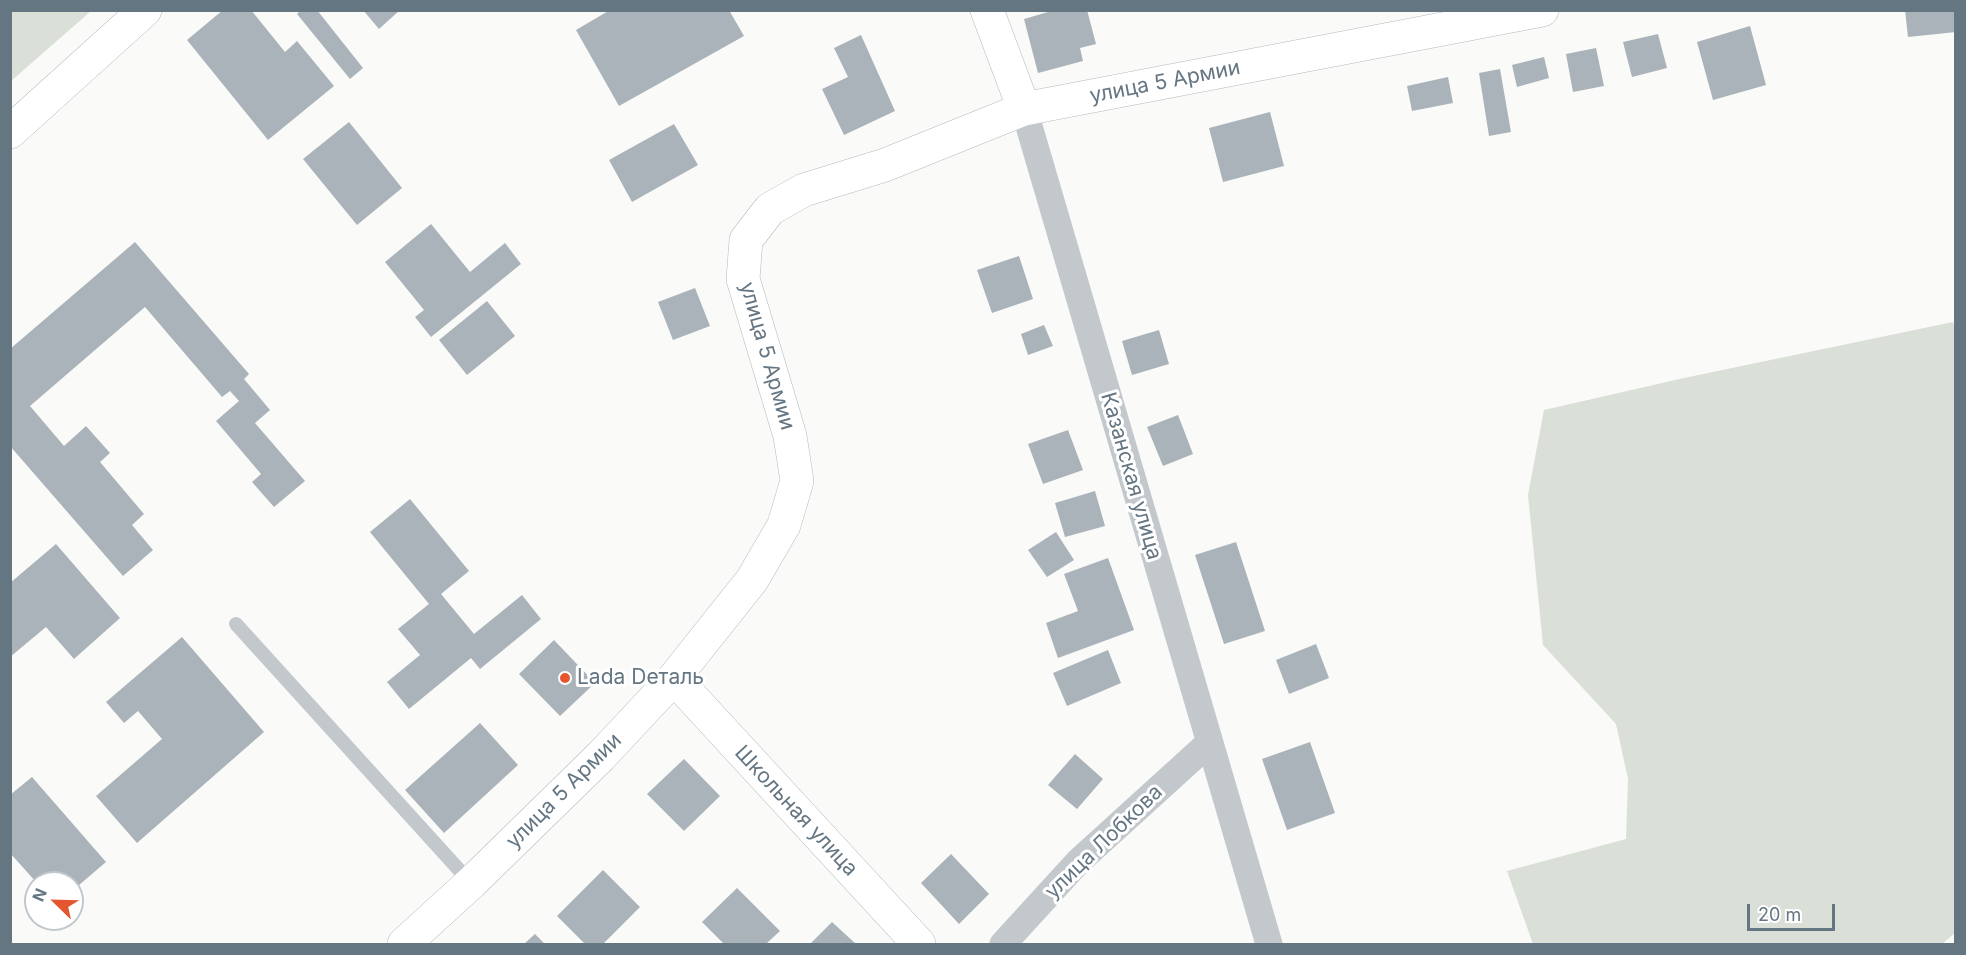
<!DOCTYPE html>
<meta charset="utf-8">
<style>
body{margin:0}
#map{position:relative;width:1966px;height:955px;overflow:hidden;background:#fafaf8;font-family:Inter,sans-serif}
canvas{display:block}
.frame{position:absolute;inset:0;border:12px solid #657683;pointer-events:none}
.north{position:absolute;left:24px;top:871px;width:60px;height:60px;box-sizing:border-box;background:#fff;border:2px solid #c1c8cd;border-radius:50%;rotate:293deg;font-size:16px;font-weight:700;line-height:24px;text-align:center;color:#657683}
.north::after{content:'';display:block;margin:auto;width:21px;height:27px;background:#e4572e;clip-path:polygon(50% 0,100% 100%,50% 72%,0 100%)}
.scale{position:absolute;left:1747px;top:904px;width:88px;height:27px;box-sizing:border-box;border:3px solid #657683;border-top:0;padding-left:8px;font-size:18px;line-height:21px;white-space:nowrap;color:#657683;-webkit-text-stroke:4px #fff;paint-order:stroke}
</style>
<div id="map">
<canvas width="1966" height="955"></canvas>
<div class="frame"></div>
<div class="north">N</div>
<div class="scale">20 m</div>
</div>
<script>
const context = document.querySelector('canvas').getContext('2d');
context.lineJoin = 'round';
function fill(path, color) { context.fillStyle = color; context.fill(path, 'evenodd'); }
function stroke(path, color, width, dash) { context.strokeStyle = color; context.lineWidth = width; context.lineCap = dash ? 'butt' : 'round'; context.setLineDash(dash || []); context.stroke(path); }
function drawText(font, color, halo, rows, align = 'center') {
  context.font = font + ' Inter,sans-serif'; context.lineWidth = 6; context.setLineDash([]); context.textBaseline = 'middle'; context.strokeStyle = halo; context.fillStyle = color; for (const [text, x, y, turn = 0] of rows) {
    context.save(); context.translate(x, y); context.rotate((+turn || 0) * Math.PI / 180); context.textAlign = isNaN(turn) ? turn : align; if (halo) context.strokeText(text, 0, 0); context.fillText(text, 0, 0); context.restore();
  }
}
fill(new Path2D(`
 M11 10H91V11L11 81Z
 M1953 322 1956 332 1955 933 1942 944H1533L1507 871 1626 839 1628 779 1616 724 1543 645 1528 495 1544 410 1684 378Z`), '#dadfd7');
fill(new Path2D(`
 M223 10H251L285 52 297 41 334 86 268 140 187 40Z
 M301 10H317L363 68 350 79 297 14Z
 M363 10H400L379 29Z
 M610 10H729L744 36 619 106 576 30Z
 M1055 10H1087L1096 44 1080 48 1083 61 1038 73 1024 19Z
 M1905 10H1956V32L1908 37Z
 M1750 26 1766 85 1713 100 1697 42Z
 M1658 34 1667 68 1632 77 1623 42Z
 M861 35 895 111 844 135 822 89 848 77 834 48Z
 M1596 48 1604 86 1573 92 1566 54Z
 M1544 57 1549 78 1517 87 1512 65Z
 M1500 69 1511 132 1489 136 1479 73Z
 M1448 77 1453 103 1412 111 1407 86Z
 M1270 112 1284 166 1223 182 1209 128Z
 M349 122 402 188 357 225 303 159Z
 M674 124 698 165 632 202 609 160Z
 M431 224 470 272 505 243 521 264 431 337 415 317 424 310 385 262Z
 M135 242 249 374 244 379 270 410 255 423 305 481 274 507 252 482 261 474 216 421 239 401 230 391 222 397 145 307 30 406 64 446 86 426 110 453 100 462 144 514 132 525 153 550 123 576 10 446V349Z
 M1019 256 1033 299 992 313 977 270Z
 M695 288 710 326 673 340 658 302Z
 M487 301 515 336 467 375 439 340Z
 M1044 325 1053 346 1028 355 1021 334Z
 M1159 330 1169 364 1132 375 1122 341Z
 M1178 415 1193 454 1163 466 1147 427Z
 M1068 430 1083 470 1043 484 1028 444Z
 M1095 491 1105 526 1065 537 1055 503Z
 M410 499 469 571 441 594 474 634 522 595 541 619 480 669 471 658 409 709 387 682 420 655 398 629 429 604 370 532Z
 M1056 532 1074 560 1047 577 1028 550Z
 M1236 542 1265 631 1224 644 1195 555Z
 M56 544 120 618 74 659 46 627 10 657V589L12 587 10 583Z
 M1108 558 1134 630 1058 658 1046 623 1078 611 1064 574Z
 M182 637 264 732 137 843 96 796 162 739 138 711 124 723 106 702Z
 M554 640 595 683 560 716 519 674Z
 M1316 644 1329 678 1289 694 1276 660Z
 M1108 650 1121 683 1067 706 1053 673Z
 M480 723 518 765 444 833 405 790Z
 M1310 742 1335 813 1287 830 1262 759Z
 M1075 754 1103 779 1077 809 1048 785Z
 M684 759 720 796 684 831 647 794Z
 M32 777 106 862 72 891V883H37L10 853V795Z
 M951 854 989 894 959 924 921 883Z
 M603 870 640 907 603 944H585L557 916Z
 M737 888 780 931 766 944H724L702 922Z
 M832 922 856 944H810Z
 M535 934 545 944H524Z`), '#aab3b9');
const secondary = new Path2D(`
 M987 10 1024 109
 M10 132 145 10
 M674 678 919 944
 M404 944 471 883 601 756 674 678 752 580 784 525 797 481 790 436 743 279 746 240 770 209 804 190 885 165 1024 109 1542 10`);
stroke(secondary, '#b3babf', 34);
stroke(new Path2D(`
 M236 624 471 883`), '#c3c8cc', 14);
stroke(new Path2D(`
 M1024 109 1269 944
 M1003 944 1078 862 1209 743`), '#c3c8cc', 27);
stroke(secondary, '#fff', 33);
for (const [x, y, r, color] of [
 [565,678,6,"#e4572e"]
]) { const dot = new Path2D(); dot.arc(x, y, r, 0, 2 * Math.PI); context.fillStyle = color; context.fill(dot); stroke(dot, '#fff', 2); }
drawText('21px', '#657683', '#fff', [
 ["улица 5 Армии",1165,82,-11],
 ["улица 5 Армии",767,356,74],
 ["Казанская улица",1131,476,74],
 ["улица 5 Армии",564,791,-45],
 ["Школьная улица",796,811,47],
 ["улица Лобкова",1104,842,-44]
]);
drawText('21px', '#657683', '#fff', [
 ["Lada Dеталь",577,678]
], 'left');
</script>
